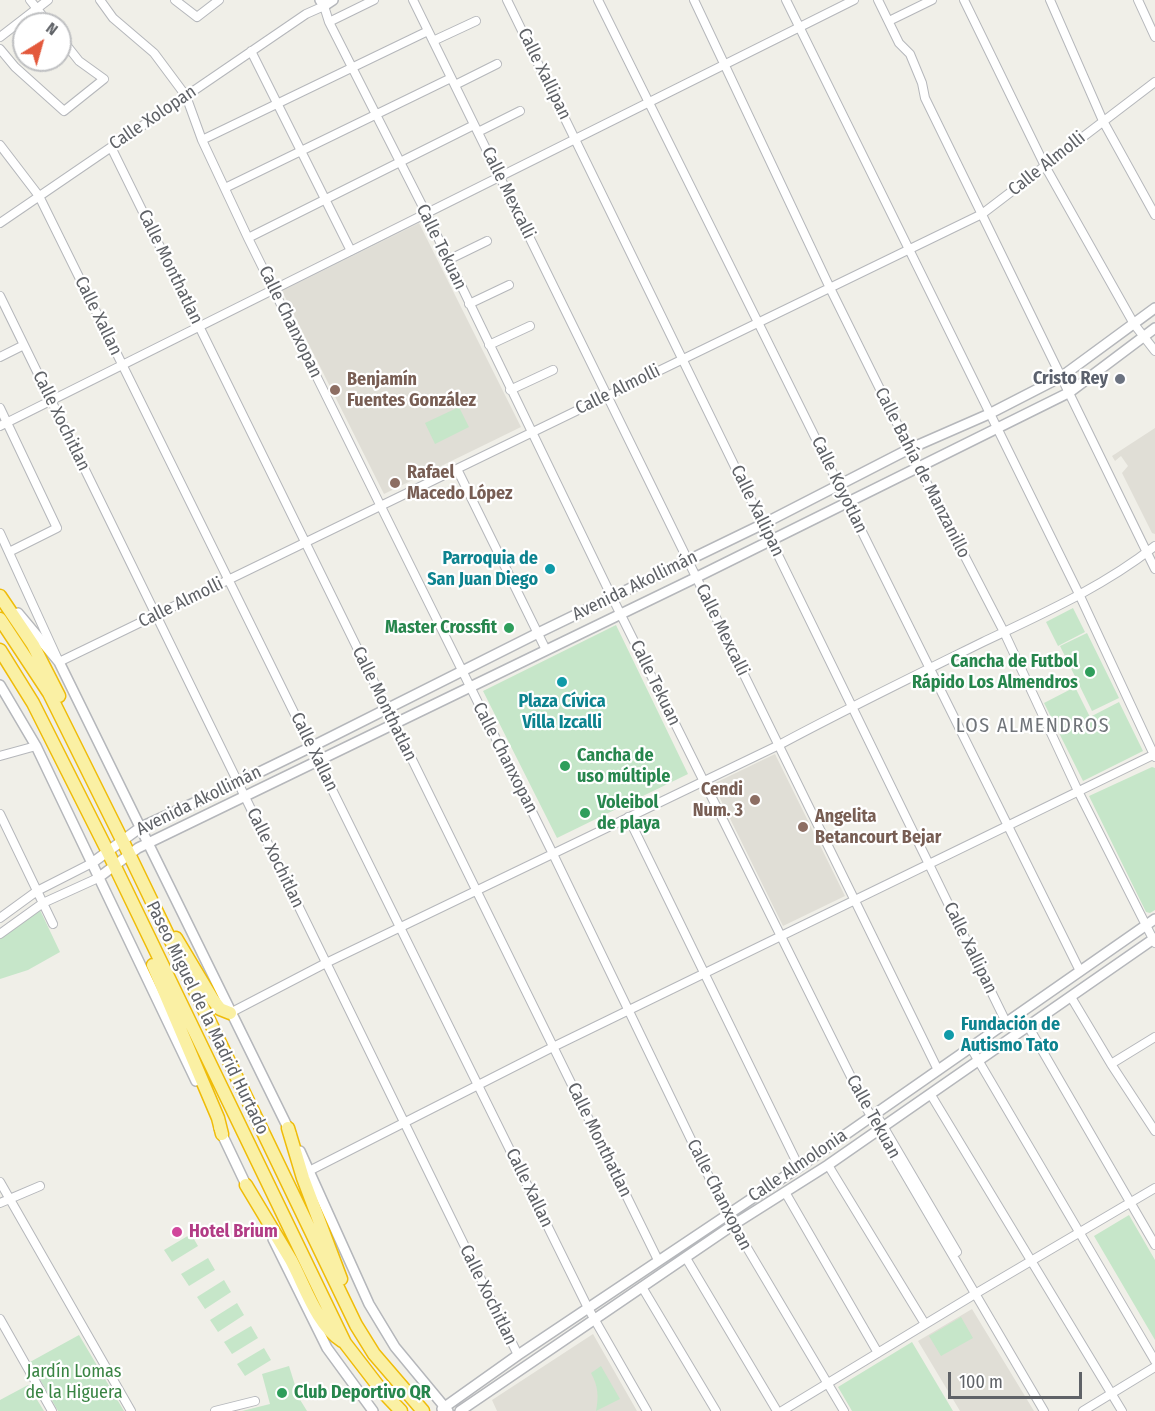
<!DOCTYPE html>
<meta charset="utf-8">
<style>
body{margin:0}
#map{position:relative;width:1155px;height:1411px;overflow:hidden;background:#f0efe8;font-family:"Fira Sans Condensed",sans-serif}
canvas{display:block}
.north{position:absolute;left:12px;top:12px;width:60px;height:60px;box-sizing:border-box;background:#fff;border:2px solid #bfc0c2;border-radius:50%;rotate:37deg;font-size:16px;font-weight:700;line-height:24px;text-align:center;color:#5f6267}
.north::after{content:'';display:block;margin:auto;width:21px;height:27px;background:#e3583b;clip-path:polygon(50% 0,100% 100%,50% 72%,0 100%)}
.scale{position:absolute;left:948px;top:1372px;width:134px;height:27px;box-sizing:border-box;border:3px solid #5f6267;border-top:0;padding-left:8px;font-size:18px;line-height:21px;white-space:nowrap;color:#5f6267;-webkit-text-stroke:4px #fff;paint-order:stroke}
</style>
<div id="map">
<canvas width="1155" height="1411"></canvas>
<div class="north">N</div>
<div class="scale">100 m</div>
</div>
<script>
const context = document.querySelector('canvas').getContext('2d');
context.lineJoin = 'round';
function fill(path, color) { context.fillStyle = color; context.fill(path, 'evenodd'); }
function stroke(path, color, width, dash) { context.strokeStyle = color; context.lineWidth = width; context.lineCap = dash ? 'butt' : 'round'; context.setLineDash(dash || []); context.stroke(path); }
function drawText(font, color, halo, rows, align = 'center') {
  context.font = font + ' "Fira Sans Condensed",sans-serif'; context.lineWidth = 4.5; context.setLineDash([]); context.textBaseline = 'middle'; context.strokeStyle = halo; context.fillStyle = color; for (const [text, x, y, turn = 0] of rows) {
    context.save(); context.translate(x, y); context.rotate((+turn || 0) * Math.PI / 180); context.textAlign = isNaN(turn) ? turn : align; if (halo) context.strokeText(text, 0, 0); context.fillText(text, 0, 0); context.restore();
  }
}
fill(new Path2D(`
 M419 223 521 427 384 494 282 291Z
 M1155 428V534L1152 533 1122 473 1128 466 1121 456 1115 461 1112 456Z
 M775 754 845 896 783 926 713 784Z
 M972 1309 1034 1411H960L918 1341Z
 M593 1334 637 1411H497L492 1400Z`), '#e0ded6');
fill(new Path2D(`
 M459 407 469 427 435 444 425 423Z
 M1073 608 1085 632 1058 646 1046 622Z
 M616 625 688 774 557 838 483 691Z
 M1087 633 1119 698 1092 711 1060 646Z
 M1075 687 1090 717 1119 702 1143 751 1083 781 1044 703Z
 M1152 767 1155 768V910L1150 913 1146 912 1089 796Z
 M40 910 60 952 28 970 0 979V938Z
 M1129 1215 1155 1260V1340L1094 1236Z
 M191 1234 198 1246 172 1262 164 1250Z
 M208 1258 215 1270 189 1286 181 1274Z
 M224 1280 231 1292 205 1309 197 1297Z
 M237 1303 244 1315 218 1332 210 1320Z
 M961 1317 973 1338 941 1356 929 1336Z
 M251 1326 258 1338 232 1354 224 1342Z
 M79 1335 124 1411H58L30 1362Z
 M912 1342 953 1411H852L838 1387Z
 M264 1348 271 1360 245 1376 237 1364Z
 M289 1366 299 1398 307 1411H242L270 1404 262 1374Z
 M601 1366 620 1399 596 1411C599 1396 598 1386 591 1373Z
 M28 1385 44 1411H0V1400Z`), '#c6e6c9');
const minor = new Path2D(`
 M30 0 49 24
 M100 0 113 18 154 53 186 96 202 140 248 238 553 854 727 1214 844 1411
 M175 0 197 17 219 0
 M413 0 938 1070
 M507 0 1006 1022
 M598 0 1080 971
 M694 0 830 288 918 466 1004 632 1078 791 1155 943
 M786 0 1079 594 1155 757
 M878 0 899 43 910 54 922 83 925 98 1155 569
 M964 0 1045 166 1134 324 1155 351
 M1050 0 1103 121 1155 215
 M1138 0 1155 37
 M889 21 932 0
 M329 22 374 0
 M0 37 48 0
 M433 41 476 21
 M0 49 15 67 64 111 104 79 79 61 60 37
 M251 51 351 251
 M455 85 497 64
 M478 132 520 111
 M202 140 428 31
 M0 145 39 196 588 1308 647 1411
 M111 147 658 1260
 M225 188 451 78
 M0 223 306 14 324 6 329 22 426 213 607 587 868 1111 1044 1411
 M248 238 474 125
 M448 260 487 241
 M0 296 518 1355
 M469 304 509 285
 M489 345 530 326
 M0 357 24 345
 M510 390 553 370
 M0 408 57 528 9 552
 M0 426 854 0
 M457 469 546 650
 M0 533 59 662 982 214 1155 82
 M0 756 36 746
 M0 814 53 924
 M628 817 799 1167
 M0 918 37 891 92 863
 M0 934 43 903 98 878
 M1071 997 1111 1064 1155 1131
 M230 1013 326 963 779 745C846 709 914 676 983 642 1042 614 1103 587 1155 546
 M1028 1026 1155 1245
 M971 1048 1155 1361
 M1111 1064 1155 1037
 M931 1095 1122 1411
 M876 1114 957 1252
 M828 1165 925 1324
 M309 1171 553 1047 1155 754
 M0 1182 131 1411
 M785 1192 878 1353
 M0 1203 40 1186
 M686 1258 777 1411
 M642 1287 716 1411
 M0 1319 52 1411
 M215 1411 255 1401
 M782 1411 980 1291 1155 1188
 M1083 1411 1155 1367`);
const tertiary = new Path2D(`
 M320 0 324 6 333 0
 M18 613 59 662 291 1134
 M0 685 36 746 196 1081
 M92 863 141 827 229 787 311 747 538 633 763 524 909 449 989 414 1061 377 1155 308
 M98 878 138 848 689 581 1070 392 1155 328
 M219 1128 248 1189
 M300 1151 369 1304 395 1347 448 1411
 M273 1239 327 1348 373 1411
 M442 1409 518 1355 799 1167 1155 919
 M460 1411 733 1225 828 1165 1155 938`);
const trunk = new Path2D(`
 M0 596 33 645 59 696
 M0 619 49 693 129 854 356 1325 374 1354 423 1411
 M0 650 33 703 107 850 345 1343 382 1391 401 1411
 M176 938 213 1000 220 1009 230 1013
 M153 965 218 1118 222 1134
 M288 1128 303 1178 341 1279
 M246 1185C261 1210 276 1235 291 1260 305 1286 317 1325 342 1341`);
stroke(minor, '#b5b7bb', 10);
stroke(tertiary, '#b5b7bb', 12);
stroke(trunk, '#efbc09', 15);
stroke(minor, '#fff', 8);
stroke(tertiary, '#fff', 9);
stroke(trunk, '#faf0a4', 12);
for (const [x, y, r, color] of [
 [1120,379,6,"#6b7280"],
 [335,390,6,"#8d6e63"],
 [395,483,6,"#8d6e63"],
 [550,569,6,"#0f9aa8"],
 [509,628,6,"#2e9e5b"],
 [1090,672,6,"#2e9e5b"],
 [562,682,6,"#0f9aa8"],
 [565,766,6,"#2e9e5b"],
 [755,800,6,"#8d6e63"],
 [585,813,6,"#2e9e5b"],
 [803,827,6,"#8d6e63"],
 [949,1035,6,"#0f9aa8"],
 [177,1232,6,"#d1479c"],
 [282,1393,6,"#2e9e5b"]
]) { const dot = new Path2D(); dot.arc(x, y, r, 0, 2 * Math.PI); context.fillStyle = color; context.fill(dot); stroke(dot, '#fff', 2); }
drawText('18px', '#5f6267', '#fff', [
 ["Calle Xallipan",544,74,64],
 ["Calle Xolopan",153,118,-34],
 ["Calle Almolli",1047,164,-38],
 ["Calle Mexcalli",508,193,64],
 ["Calle Tekuan",441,247,64],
 ["Calle Monthatlan",170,267,64],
 ["Calle Xallan",98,316,64],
 ["Calle Chanxopan",290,322,64],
 ["Calle Almolli",618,390,-26],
 ["Calle Xochitlan",61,421,64],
 ["Calle Bahía de Manzanillo",922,473,63],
 ["Calle Koyotlan",839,485,64],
 ["Calle Xallipan",757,511,64],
 ["Avenida Akollimán",635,586,-26],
 ["Calle Almolli",181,603,-26],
 ["Calle Mexcalli",722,630,64],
 ["Calle Tekuan",655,683,64],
 ["Calle Monthatlan",384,704,64],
 ["Calle Xallan",314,752,64],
 ["Calle Chanxopan",505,758,63],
 ["Avenida Akollimán",199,801,-26],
 ["Calle Xochitlan",275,858,64],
 ["Calle Xallipan",970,948,64],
 ["Paseo Miguel de la Madrid Hurtado",207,1018,64],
 ["Calle Tekuan",873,1117,61],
 ["Calle Monthatlan",599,1140,64],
 ["Calle Almolonia",798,1166,-34],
 ["Calle Xallan",529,1188,64],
 ["Calle Chanxopan",719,1195,63],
 ["Calle Xochitlan",488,1295,64]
]);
drawText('bold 18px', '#5b616d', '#fff', [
 ["Cristo Rey",1108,379]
], 'right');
drawText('bold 18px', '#785e54', '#fff', [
 ["Benjamín",347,380],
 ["Fuentes González",347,401],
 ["Rafael",407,473],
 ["Macedo López",407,494],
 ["Cendi",743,790,"right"],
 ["Num. 3",743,811,"right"],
 ["Angelita",815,817],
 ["Betancourt Bejar",815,838]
], 'left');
drawText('bold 18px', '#0d838f', '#fff', [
 ["Parroquia de",538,559],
 ["San Juan Diego",538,580],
 ["Plaza Cívica",562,702,"center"],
 ["Villa Izcalli",562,723,"center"],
 ["Fundación de",961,1025,"left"],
 ["Autismo Tato",961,1046,"left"]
], 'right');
drawText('bold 18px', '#27864d', '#fff', [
 ["Master Crossfit",497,628,"right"],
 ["Cancha de Futbol",1078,662,"right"],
 ["Rápido Los Almendros",1078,683,"right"],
 ["Cancha de",577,756],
 ["uso múltiple",577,777],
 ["Voleibol",597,803],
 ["de playa",597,824],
 ["Club Deportivo QR",294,1393]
], 'left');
drawText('bold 18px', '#b23c85', '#fff', [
 ["Hotel Brium",189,1232]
], 'left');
drawText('18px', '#398443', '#fff', [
 ["Jardín Lomas",74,1372],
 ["de la Higuera",74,1393]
]);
context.letterSpacing = '1.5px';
drawText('20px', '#707479', '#fff', [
 ["LOS ALMENDROS",1033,726]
]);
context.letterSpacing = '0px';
</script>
